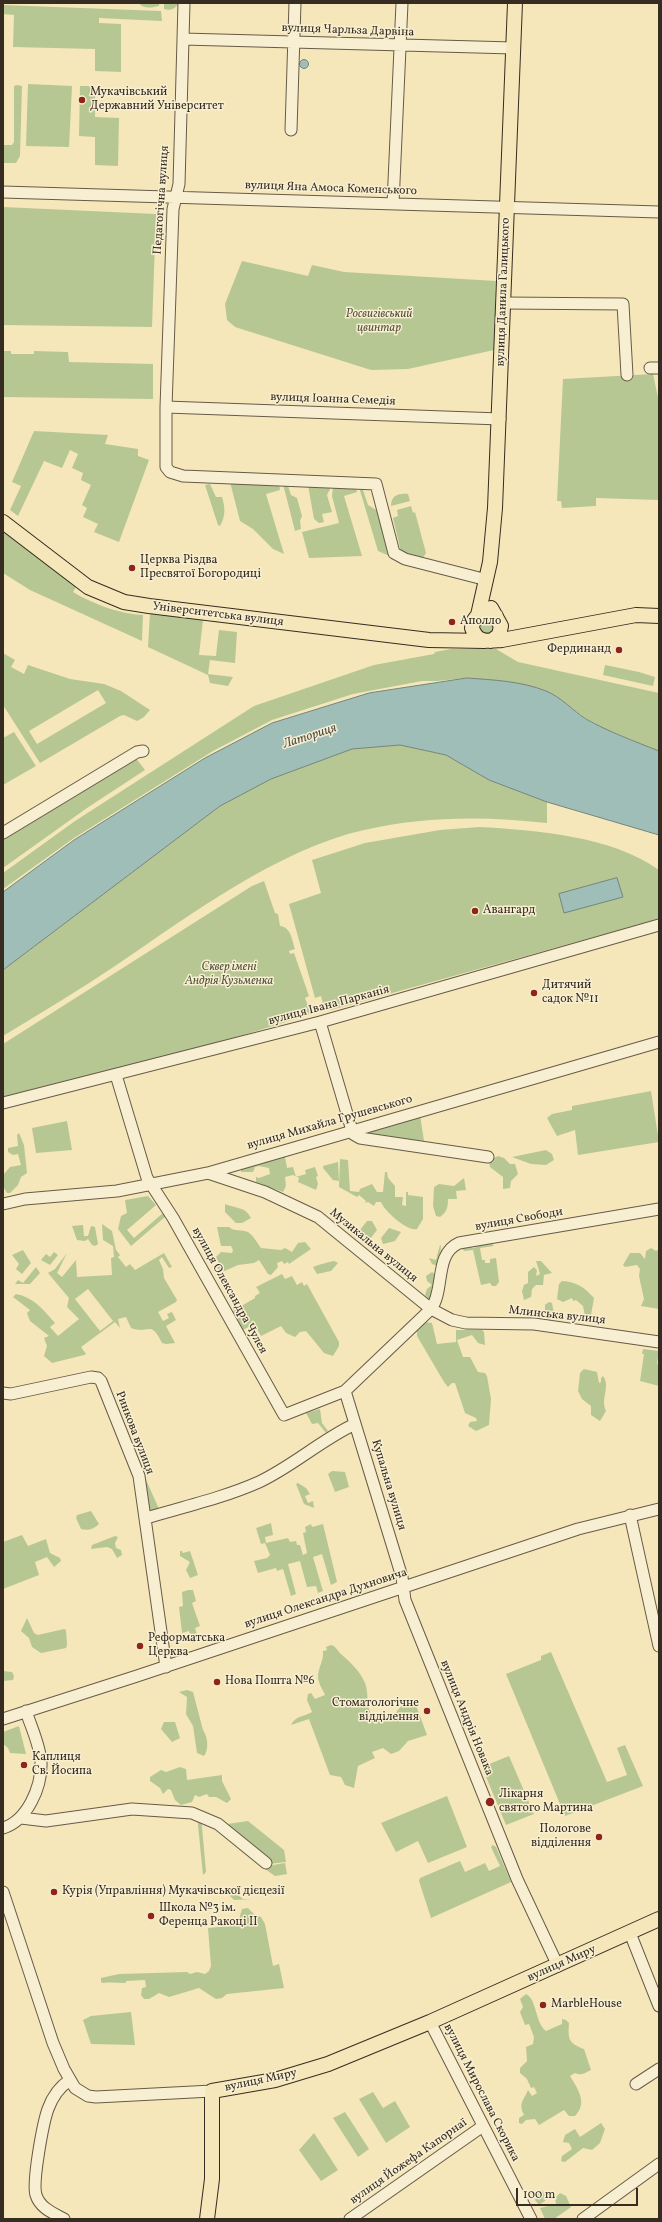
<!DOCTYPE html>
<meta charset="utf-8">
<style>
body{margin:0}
#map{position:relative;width:662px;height:2222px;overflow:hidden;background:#f5e7ba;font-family:Vollkorn,serif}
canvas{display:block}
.frame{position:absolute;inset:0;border:4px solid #362c21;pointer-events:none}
.scale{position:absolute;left:516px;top:2188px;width:122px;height:18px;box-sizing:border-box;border:2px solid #362c21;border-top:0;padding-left:5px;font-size:12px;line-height:14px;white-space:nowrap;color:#362c21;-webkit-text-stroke:3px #f8efd2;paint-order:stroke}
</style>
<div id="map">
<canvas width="662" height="2222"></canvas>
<div class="frame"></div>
<div class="scale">100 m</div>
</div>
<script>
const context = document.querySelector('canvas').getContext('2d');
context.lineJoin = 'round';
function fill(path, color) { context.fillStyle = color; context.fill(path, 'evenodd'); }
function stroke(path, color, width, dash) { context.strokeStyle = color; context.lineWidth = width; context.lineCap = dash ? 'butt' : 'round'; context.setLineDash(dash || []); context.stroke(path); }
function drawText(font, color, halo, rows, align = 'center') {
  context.font = font + ' Vollkorn,serif'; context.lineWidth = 3; context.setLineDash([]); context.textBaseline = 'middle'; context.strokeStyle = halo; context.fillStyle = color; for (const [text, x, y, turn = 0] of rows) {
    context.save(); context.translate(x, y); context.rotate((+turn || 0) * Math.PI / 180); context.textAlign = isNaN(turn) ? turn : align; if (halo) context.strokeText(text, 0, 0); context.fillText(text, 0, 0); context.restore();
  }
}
fill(new Path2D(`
 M139 3H159V6C152 8 143 9 139 3Z
 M164 3H179C175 9 171 11 164 9Z
 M3 5 161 11 162 21 99 18V23L121 24V72L95 71V49L13 47 14 15 3 14Z
 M28 84 72 86 69 147 26 146Z
 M17 85 22 86 20 156 16 163H3V145H12L14 142V86Z
 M80 86H95V117L119 118 118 166 95 165V137L79 136Z
 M3 207 156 214 152 327 3 325Z
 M242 261 308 276 312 265 344 272 496 281 494 350 408 369 371 370 235 327 227 320 225 304Z
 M3 351H11V354H34V351L68 352 69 362 153 364V399L3 397Z
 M653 374 659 402V500L596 498V506L562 508 561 501H557L563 379Z
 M34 431 108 435 105 444 138 449V456L149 460 119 542 94 532 98 524 83 517 87 508 82 505 91 485 81 480 83 473 72 468 78 454 70 450 62 468 44 461 18 516 10 510 21 486 12 482Z
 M230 482 279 483 280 490 266 494 284 554 273 549 253 529 240 521Z
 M287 483 291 495 297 498 302 516 300 521 301 529 295 531 283 484Z
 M210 484 216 497H222C225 507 226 516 220 526L218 525 205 485Z
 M308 485 328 486 330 489 327 495 332 512 322 514 324 522 319 523 314 519Z
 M333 487H356L357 492 344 496 362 556 309 558 302 532 339 523 332 496Z
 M359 487H362L368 505 378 511 394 558 378 551Z
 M408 494 410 501 391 506C391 495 399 493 408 494Z
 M411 506 413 513 415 512 426 553 422 559 401 552 393 518 398 516 397 510Z
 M3 527 77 585 73 592C93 604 120 614 143 615L142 641 30 590 3 573Z
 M150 613 203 620 199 655 216 656 219 630 237 632 235 663 210 660 208 674 233 677 228 686 210 683 208 675 148 647Z
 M480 627a7 7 0 1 1 14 0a7 7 0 1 1-14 0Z
 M451 649H496L518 662 659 693V751L607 730 585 718 559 699 467 678 437 681H422L353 694 272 720 213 751 74 838 3 889V873L75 821 254 706 374 665 434 654 435 652Z
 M3 653 15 660 11 667 24 674 28 665 70 679 104 684 121 691 150 710 144 717 137 721 124 715 120 716 40 763 3 705ZM98 690 106 703 37 744 29 731Z
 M605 665 639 672 655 677 653 686 603 675Z
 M14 732 36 766 3 785V738Z
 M400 745 446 755 489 780 547 802V823C485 816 425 816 364 830 279 849 190 915 118 964 81 989 42 1012 3 1036V970L220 806 271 779 352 749Z
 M135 757 145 770 87 808 3 868V839Z
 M479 827C535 830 612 836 659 870V919L331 1010 324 1007 321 996 315 998 289 904 321 893 312 860 365 843 440 830Z
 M264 881 275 913 278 914 280 926C291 927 292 940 295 949L289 951 290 954 294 953 309 996 305 998 311 1014 215 1044 3 1097V1044L252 886Z
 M651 1091 659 1142 578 1155 575 1130 557 1136 547 1118 552 1114 572 1110V1106Z
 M420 1115 424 1141 364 1134V1131Z
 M67 1121 72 1150 36 1153 32 1128Z
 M19 1133 24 1145 27 1173 21 1177 18 1185 10 1193H7L4 1188V1174L10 1167 21 1165 18 1154 13 1155 8 1152V1148L18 1146 17 1135Z
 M546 1150 552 1154 554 1160 546 1165 531 1164 512 1157Z
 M498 1156 504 1158 510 1164H515L518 1174 511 1181 510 1188 503 1189V1177L490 1167 489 1161Z
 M285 1157 287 1168 293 1167 296 1177 306 1174 305 1170 315 1167 318 1176 316 1177 318 1184 316 1190 298 1182 299 1178 293 1175 285 1177 286 1186 283 1192 256 1182V1177L259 1178 270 1174 269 1168 259 1166 255 1167 253 1172H241V1169Z
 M340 1159 348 1160 350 1191 359 1192 360 1189 372 1184 377 1192H383L385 1172H387L388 1178 395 1186V1197H403L402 1205 406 1206V1192H408V1195L423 1197V1219L417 1229C408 1232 384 1211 381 1202H376L374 1206 368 1202 365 1203 366 1201 359 1195 357 1197 339 1187Z
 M338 1162 339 1181 333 1180 323 1168V1166Z
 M464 1178 466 1190 456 1191 457 1199H448C448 1207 447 1212 440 1217L436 1216 433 1206 434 1187 439 1184 454 1186Z
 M148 1196 156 1205 127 1230 134 1238 163 1213 165 1217 131 1246 118 1229 121 1216 127 1213 125 1200Z
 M225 1204C236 1209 245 1206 251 1218L242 1223H236L225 1212Z
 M367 1221H372L377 1230 370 1239 362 1241 360 1239V1230Z
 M102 1224 112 1231 116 1250 120 1255 118 1257 126 1267 130 1264 135 1270 164 1253 172 1267 169 1268 162 1257 159 1260 163 1269 164 1278 177 1300 176 1302 158 1312 163 1321 169 1318 167 1314 172 1312 176 1320 166 1326 175 1343 166 1344 162 1343C150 1319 149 1335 131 1328L126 1317 118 1319 120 1328 115 1322 81 1347 86 1354 84 1355 52 1363 44 1356 47 1346 44 1338 49 1336 30 1321 27 1313 30 1310 13 1297 16 1294C33 1297 44 1310 55 1323L50 1327 58 1336 79 1319 67 1307 69 1298 48 1273 55 1269 67 1253 57 1273 62 1277 76 1260 77 1277 112 1275 111 1258 114 1257 113 1246 103 1240ZM88 1289 113 1321 100 1331 75 1299Z
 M83 1225 84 1236H88L91 1226 95 1227 98 1244 95 1246 92 1245 88 1239 85 1241 77 1240 72 1226Z
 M217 1227H229C234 1232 242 1229 248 1232 254 1236 257 1243 261 1248L281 1250 285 1248 292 1252 298 1243 305 1242 311 1249 289 1264 288 1262 284 1264 282 1261 277 1263 278 1267 271 1275 268 1274 259 1260 254 1263 238 1265 220 1273 217 1267 220 1265 216 1257 221 1252 232 1253 233 1250 231 1246H221Z
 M389 1228 401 1232 395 1241 383 1244 381 1238Z
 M490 1242 494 1246 480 1248 482 1260H485V1263H490V1259L496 1258 499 1282 496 1286H492L490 1283 481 1285 473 1250 464 1251 462 1248 467 1246 474 1248 481 1244Z
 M440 1245 441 1246 438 1266 432 1264 429 1258 436 1260Z
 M651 1248 656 1251 659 1249V1309L641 1306 644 1299 639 1276 640 1269 637 1265 625 1267 623 1265 630 1253H640L645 1259 646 1251Z
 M23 1250 31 1263 22 1274 16 1269 19 1264 12 1255Z
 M54 1252 58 1255 50 1265 41 1260 46 1254 50 1257Z
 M334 1261 338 1263 331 1271 317 1274 313 1267C320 1264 326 1263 334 1261Z
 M536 1261H541L552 1273 544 1275 543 1285H536L532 1289 531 1297 524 1300 522 1291 524 1285 528 1283V1272L534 1267 537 1270 536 1276 540 1274Z
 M36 1267 40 1273 30 1284H15L18 1280 23 1283Z
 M432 1272 437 1276 430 1301 425 1295 427 1289 432 1285 427 1281 426 1276Z
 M282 1274 285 1279 292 1276 297 1285 302 1282 304 1286 307 1284 339 1342V1346L333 1356 324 1353 306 1331 300 1332 295 1337 286 1333 281 1326 261 1336 254 1324 243 1330 233 1311 255 1298V1296L260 1293 256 1287Z
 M562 1281C577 1282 584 1287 594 1298L591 1315 585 1316 583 1306 576 1300 573 1301 572 1298 563 1302 557 1299 559 1284Z
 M549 1302 552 1303 554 1314 550 1317 545 1312V1305Z
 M425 1322 432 1323 437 1344 456 1342V1330H482L484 1332 485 1345 478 1343 472 1335 457 1340 463 1357H470L478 1372 485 1373 487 1376 491 1399 489 1425 476 1431 468 1426 470 1422 477 1421 476 1418 465 1413 455 1383H452L448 1387 444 1382 417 1336V1329Z
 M643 1349 659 1351 657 1364 659 1365V1386L640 1381 644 1354H642Z
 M584 1369 597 1372 599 1383 601 1382V1378L603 1376C611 1387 600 1398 606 1411L600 1421 591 1415V1406L582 1399 578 1391 580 1373Z
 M320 1409 322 1423 328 1431 326 1433 318 1423 312 1424 306 1413Z
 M332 1471 345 1472 349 1487 335 1492 328 1474Z
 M143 1473 159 1509 148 1512Z
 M298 1483 306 1488 310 1494 305 1496 308 1503 313 1501 314 1508 304 1504 296 1484Z
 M91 1511 99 1524C94 1529 88 1531 81 1529L76 1518 77 1515Z
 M271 1523 273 1535 265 1537 266 1543 288 1538 290 1542 296 1541 297 1545H300L303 1555 307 1553 303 1533 306 1532 305 1527 311 1524 312 1527 323 1524 337 1582 331 1585 322 1554 313 1557 323 1591 318 1593 316 1586 307 1587 300 1561 288 1564 296 1594 291 1596 283 1569 277 1571 276 1568 258 1573 254 1561 267 1558 270 1555 265 1543 261 1544 256 1528Z
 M22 1535 28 1546 46 1539 50 1553 60 1558 61 1561 54 1567 47 1557 35 1562 39 1575 3 1589V1542Z
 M115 1536 118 1537 115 1543 116 1548 121 1550 122 1555 117 1558 112 1549 107 1547 91 1549 92 1545Z
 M180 1551H182L183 1553 190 1551 198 1575 190 1578 186 1570 190 1562 180 1556Z
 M188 1590H193L196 1601 192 1603 200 1626 195 1628 199 1641 192 1643 189 1631 182 1633 179 1607 183 1606 182 1592Z
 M27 1618 34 1633 38 1635 64 1629 66 1630 67 1645 66 1648 41 1653 32 1647 29 1638 21 1631Z
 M331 1645C336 1646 338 1652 342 1655 351 1663 360 1671 365 1683 371 1698 361 1719 387 1720 399 1715 399 1700 414 1700L427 1735 408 1741 399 1751 391 1754 383 1748 372 1752 375 1758 358 1766 354 1788 345 1785 341 1777 330 1775 309 1719 291 1725C296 1715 304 1717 312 1712L307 1700 308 1694 311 1693 315 1699 325 1695C323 1690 318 1683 318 1677 318 1667 324 1661 323 1651L327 1650 326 1647Z
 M551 1652 607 1782 627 1775 617 1748 625 1745 643 1786 565 1816 506 1674 541 1660V1656Z
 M3 1671 12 1672 14 1676 13 1680 3 1681Z
 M187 1690 193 1692 203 1730C208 1737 209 1750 204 1756L197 1753 193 1726 186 1714 187 1697 179 1692Z
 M164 1722H175L180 1738 172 1742 161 1729Z
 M19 1726 26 1754 10 1753 8 1748 3 1744V1732Z
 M509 1756 534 1814 506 1825 482 1767Z
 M180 1767 186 1769 187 1780 222 1775V1781L231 1799 227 1803 216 1797H209L207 1794 199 1797 195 1795 192 1802 181 1805 175 1800 171 1790 168 1789 163 1794 160 1788 150 1781V1777L161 1770 166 1772Z
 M447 1796 467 1847 428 1863 418 1841 396 1852 381 1823Z
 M197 1815 201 1816 206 1872 203 1875Z
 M248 1821 284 1850 286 1862 269 1864 220 1825Z
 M493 1845 496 1847 511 1882 431 1918 419 1881 420 1878 460 1861 465 1872 485 1863 489 1871 500 1866 491 1847Z
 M285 1863 287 1874 275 1876 265 1869 267 1866Z
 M229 1888 243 1899H253L234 1900 230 1896Z
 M248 1908 255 1915 261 1917 265 1924 273 1966 279 1964 284 1988 227 1994 222 1998 216 1999 199 1988 169 1997 159 1993 149 1999H144L141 1995 142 1988 146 1987 145 1980 126 1981V1983C118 1983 111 1982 103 1983L101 1982V1978L119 1974 187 1972 190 1974 197 1972 205 1974 209 1971 211 1966 208 1928 232 1926 239 1919 242 1909Z
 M526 1994C537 1999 535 2023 546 2031L562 2024V2019L566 2020 569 2023C568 2039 568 2043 584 2049L591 2070C585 2073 581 2076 575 2073L570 2076C578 2089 588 2103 575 2116H569L564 2110 539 2125 535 2119 526 2120 522 2124 519 2123V2118L524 2115C518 2103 524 2100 528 2090L532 2096 537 2093 534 2087 531 2088 527 2079 520 2073V2068L527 2061 526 2047 533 2044 534 2037 529 2024 525 2025 520 2012 523 2007 520 1999Z
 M131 2012 135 2045 91 2044 83 2020 91 2016Z
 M373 2092 383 2108 395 2101 410 2127 386 2143 359 2099Z
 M345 2112 369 2149 358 2157 333 2118Z
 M601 2123 605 2129 600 2143 592 2150 583 2148 565 2162 561 2161 562 2156 572 2149 569 2143 563 2142 565 2135 575 2129 580 2137Z
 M314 2133 338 2170 321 2181 299 2150Z
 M540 2190 546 2193 545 2201 539 2205 535 2200 538 2195 537 2192Z
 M560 2193 566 2196 571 2207 554 2219H545L540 2208 556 2204 555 2198Z`), '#b6c794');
const water = new Path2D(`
 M299.5 64a4.5 4.5 0 1 1 9 0a4.5 4.5 0 1 1-9 0Z
 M467 678C493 680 521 681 546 691 561 697 572 710 586 719 609 732 634 741 659 751V835L547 802 489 780 446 755 400 745 352 749 271 779 220 806 3 970V892L74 840 205 758 272 723 369 693Z
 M617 878 623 897 564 913 559 894Z`);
fill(water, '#9fbeb8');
stroke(water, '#75847c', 1);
const minor = new Path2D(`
 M184 3 179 184 173 209 166 407V467L170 472 183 476 376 484 394 553 405 559 487 580
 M183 39 513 48
 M291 130 295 3
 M3 192 659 212
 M393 204 402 3
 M504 303 623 304 627 375
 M650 368H659
 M166 407 500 419
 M3 833 137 752 143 751
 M320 1022 353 1134 360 1138 488 1157
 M116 1075 147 1178 173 1218 284 1415 345 1391 431 1309C445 1290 434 1254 459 1243L659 1209
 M3 1103 320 1022 659 925
 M208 1173 265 1192 318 1217 431 1309 452 1320 466 1323 534 1324 659 1342
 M3 1204 25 1199 117 1191 208 1173 659 1042
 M345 1391 402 1577 405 1600 517 1879 558 1966
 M3 1393 11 1394 91 1377 98 1378 101 1381 139 1476 166 1667
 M630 1515 659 1646
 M146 1518C183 1507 223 1498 259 1482 293 1466 321 1440 355 1424
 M3 1719 137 1676 578 1529 659 1509
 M21 1818 46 1821 132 1809 192 1813 218 1824 266 1863
 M3 1828C27 1821 42 1787 41 1762 40 1745 31 1727 26 1711
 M3 1892 53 2043 64 2069 75 2088 88 2096 96 2097 212 2091
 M630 1933 659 2006
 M430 2022 531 2219
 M636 2084 659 2069
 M64 2219C53 2213 40 2208 36 2195 32 2182 43 2123 48 2109 52 2098 59 2087 70 2080
 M350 2219 483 2126
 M583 2219 659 2164`);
const major = new Path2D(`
 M3 522 88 587 124 602 149 606 429 640 485 641
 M478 615 490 562 495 508 515 3
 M496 616C485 609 473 615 472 628 477 644 489 641 502 640L636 615 659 616
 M491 641 499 635 501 626 491 608
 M207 2219 212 2179V2091L275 2080 328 2064 430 2022 659 1919`);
stroke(minor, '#665b47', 13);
stroke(major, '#362c21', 16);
stroke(minor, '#f8efd2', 11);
stroke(major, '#f5e7ba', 14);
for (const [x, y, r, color] of [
 [82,100,4,"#8f2418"],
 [132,568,4,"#8f2418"],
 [452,622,4,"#8f2418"],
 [619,650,4,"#8f2418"],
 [475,911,4,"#8f2418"],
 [534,993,4,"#8f2418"],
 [140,1646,4,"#8f2418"],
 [217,1682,4,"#8f2418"],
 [427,1711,4,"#8f2418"],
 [24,1765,4,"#8f2418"],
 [490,1802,5,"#8f2418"],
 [599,1837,4,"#8f2418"],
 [54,1892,4,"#8f2418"],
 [151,1916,4,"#8f2418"],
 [543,2005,4,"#8f2418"]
]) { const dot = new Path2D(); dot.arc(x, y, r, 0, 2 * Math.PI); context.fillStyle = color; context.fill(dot); stroke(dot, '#f8efd2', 1.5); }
drawText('12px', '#362c21', '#f8efd2', [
 ["вулиця Чарльза Дарвіна",348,31,2],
 ["вулиця Яна Амоса Коменського",331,189,2],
 ["Педагогічна вулиця",162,200,-86],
 ["вулиця Данила Галицького",504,292,-88],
 ["вулиця Іоанна Семедія",333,400,2],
 ["Університетська вулиця",218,615,7],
 ["вулиця Івана Парканія",329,1006,-15],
 ["вулиця Михайла Грушевського",330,1123,-16],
 ["вулиця Свободи",519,1220,-10],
 ["Музикальна вулиця",373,1246,39],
 ["вулиця Олександра Чулея",229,1291,61],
 ["Млинська вулиця",557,1316,6],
 ["Ринкова вулиця",134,1433,69],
 ["Купальна вулиця",388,1485,73],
 ["вулиця Олександра Духновича",326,1599,-18],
 ["вулиця Андрія Новака",466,1718,68],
 ["вулиця Миру",562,1964,-24],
 ["вулиця Миру",261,2081,-12],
 ["вулиця Мирослава Скорика",481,2093,63],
 ["вулиця Йожефа Капорнаї",409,2162,-35]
]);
drawText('12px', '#362c21', '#f8efd2', [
 ["Мукачівський",90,93],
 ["Державний Університет",90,107],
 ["Церква Різдва",140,561],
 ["Пресвятої Богородиці",140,575],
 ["Аполло",460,622],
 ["Фердинанд",611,650,"right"],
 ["Авангард",483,911],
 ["Дитячий",542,986],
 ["садок №11",542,1000],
 ["Реформатська",148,1639],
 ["Церква",148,1653],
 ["Нова Пошта №6",225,1682],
 ["Стоматологічне",419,1704,"right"],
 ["відділення",419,1718,"right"],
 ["Каплиця",32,1758],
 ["Св. Йосипа",32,1772],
 ["Лікарня",499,1795],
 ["святого Мартина",499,1809],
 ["Пологове",591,1830,"right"],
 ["відділення",591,1844,"right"],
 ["Курія (Управління) Мукачівської дієцезії",62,1892],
 ["Школа №3 ім.",159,1909],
 ["Ференца Ракоці II",159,1923],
 ["MarbleHouse",551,2005]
], 'left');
drawText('italic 12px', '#56533e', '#f8efd2', [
 ["Росвигівський",379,315],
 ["цвинтар",379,329],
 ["Сквер імені",229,968],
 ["Андрія Кузьменка",229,982]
]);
drawText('italic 13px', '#505047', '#f8efd2', [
 ["Латориця",310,737,-18]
]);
</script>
